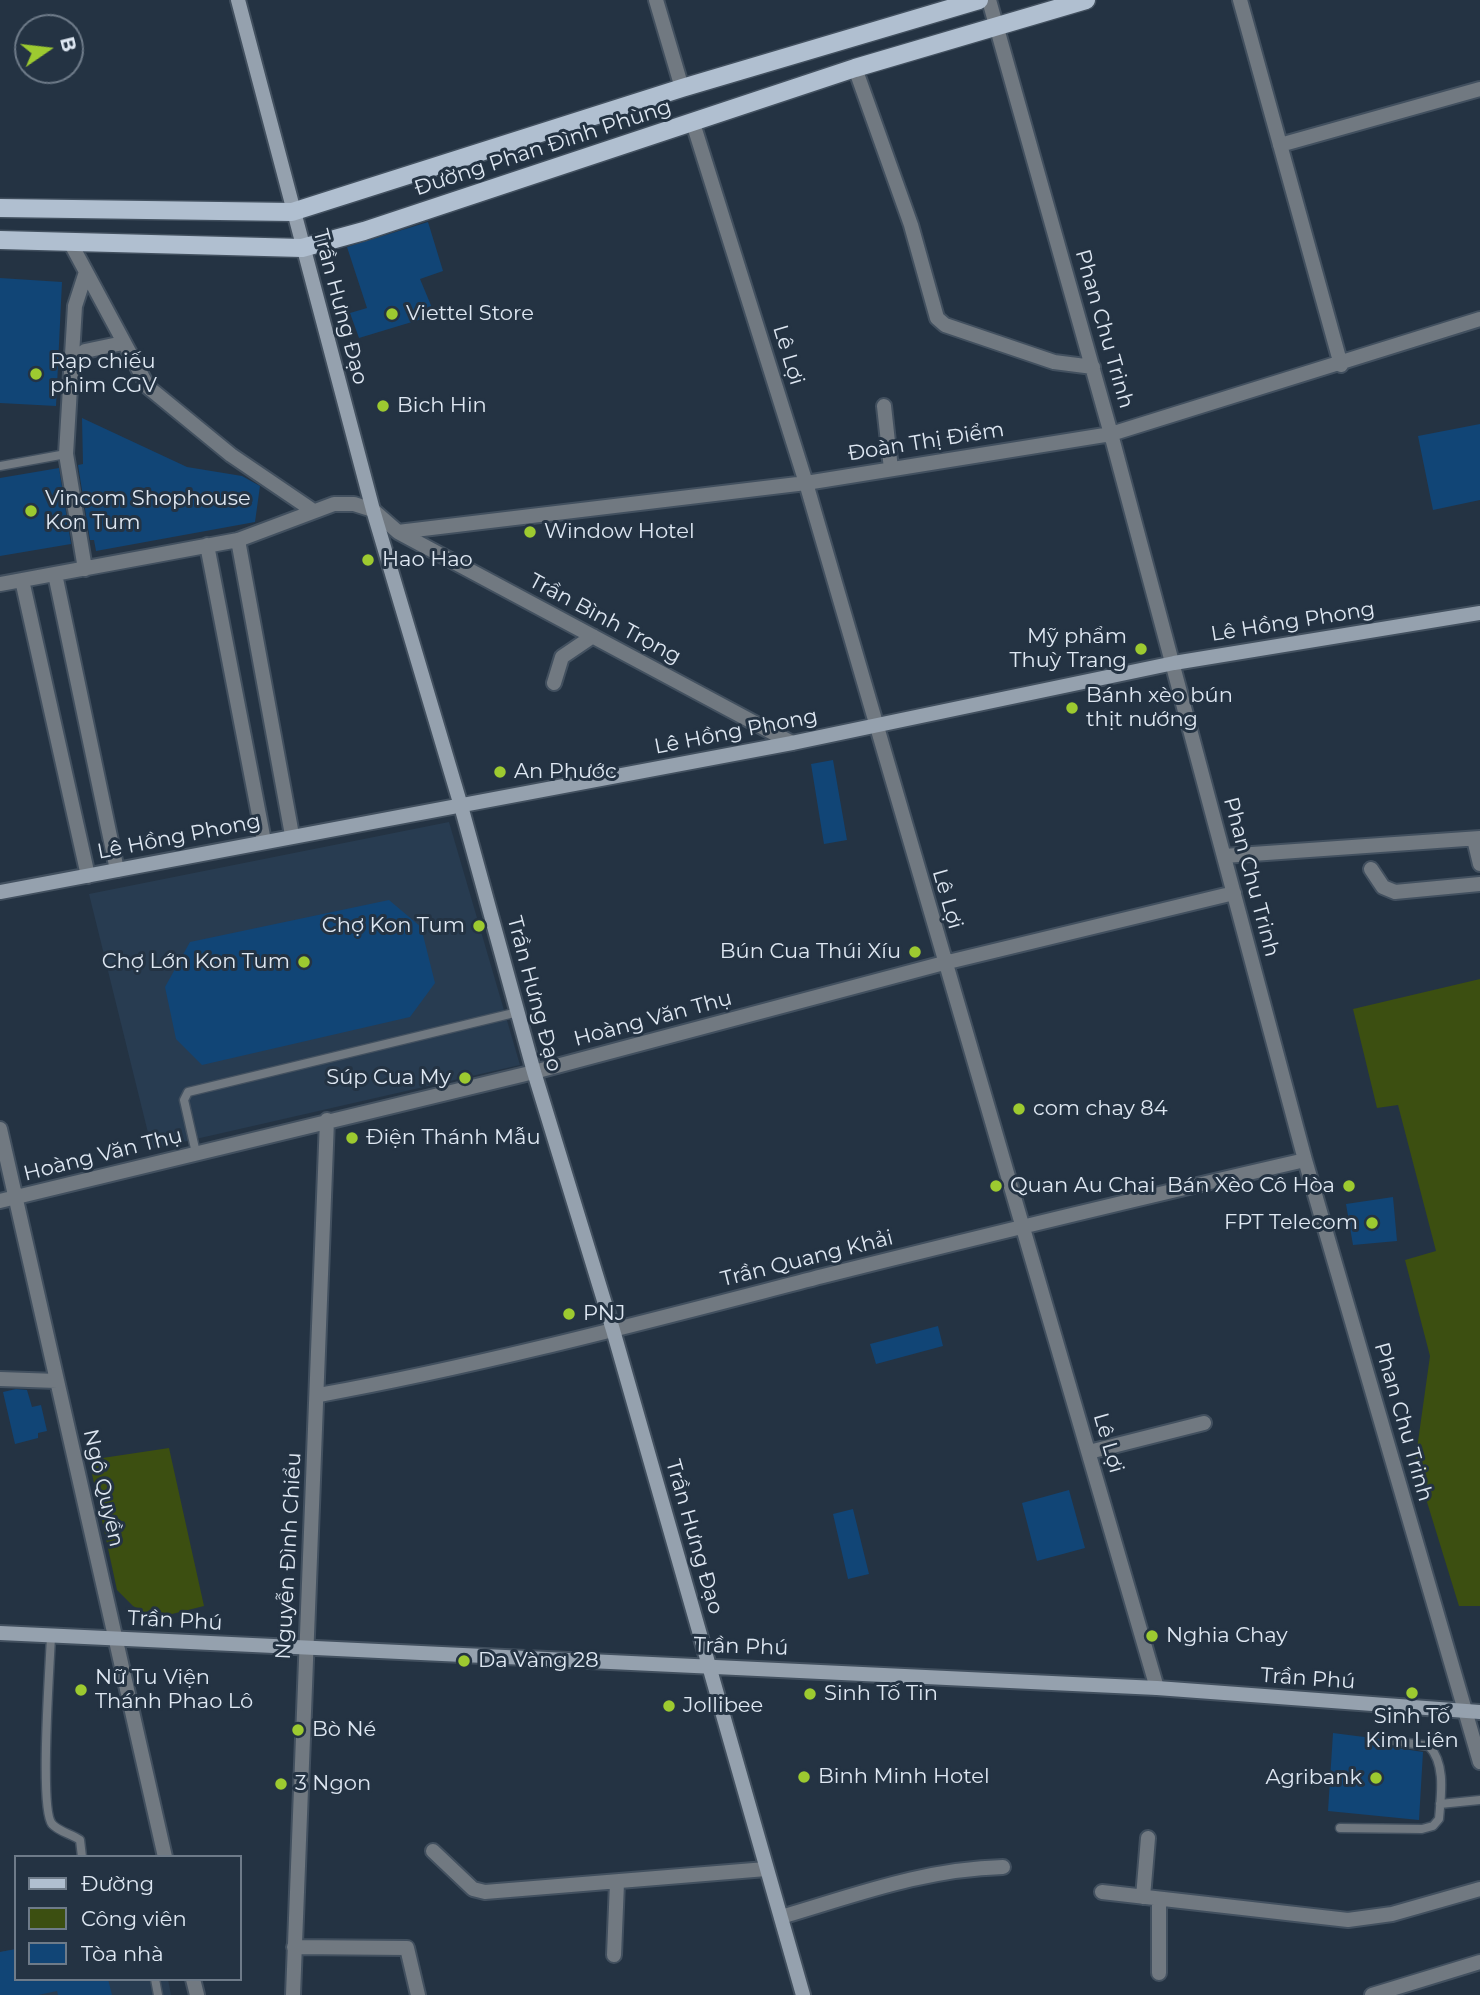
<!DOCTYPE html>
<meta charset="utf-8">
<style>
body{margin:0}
#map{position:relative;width:1480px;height:1995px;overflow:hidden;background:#243343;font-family:Montserrat,sans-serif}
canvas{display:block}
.legend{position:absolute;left:14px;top:1855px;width:228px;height:126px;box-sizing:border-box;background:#243343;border:2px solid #6e7b89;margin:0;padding:9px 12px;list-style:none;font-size:21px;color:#dee7f2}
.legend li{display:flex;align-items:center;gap:14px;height:35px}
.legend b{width:35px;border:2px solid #6e7b89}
.north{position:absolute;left:14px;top:14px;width:70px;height:70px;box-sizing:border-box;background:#243343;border:2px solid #6e7b89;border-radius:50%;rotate:76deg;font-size:19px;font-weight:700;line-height:28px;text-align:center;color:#dee7f2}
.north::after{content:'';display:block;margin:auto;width:24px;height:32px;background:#9dca30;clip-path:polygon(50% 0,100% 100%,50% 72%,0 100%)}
</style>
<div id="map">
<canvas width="1480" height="1995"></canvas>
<ul class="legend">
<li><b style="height:9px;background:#b0bfd0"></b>Đường</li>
<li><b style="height:19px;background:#3c4f11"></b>Công viên</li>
<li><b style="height:19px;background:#114576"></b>Tòa nhà</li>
</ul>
<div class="north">B</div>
</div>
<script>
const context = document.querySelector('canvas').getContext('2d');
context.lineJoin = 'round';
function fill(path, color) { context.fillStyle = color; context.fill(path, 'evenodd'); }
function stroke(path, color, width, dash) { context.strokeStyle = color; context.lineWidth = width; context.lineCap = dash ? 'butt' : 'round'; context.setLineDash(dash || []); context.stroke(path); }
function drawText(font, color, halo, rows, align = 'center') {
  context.font = font + ' Montserrat,sans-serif'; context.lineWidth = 6; context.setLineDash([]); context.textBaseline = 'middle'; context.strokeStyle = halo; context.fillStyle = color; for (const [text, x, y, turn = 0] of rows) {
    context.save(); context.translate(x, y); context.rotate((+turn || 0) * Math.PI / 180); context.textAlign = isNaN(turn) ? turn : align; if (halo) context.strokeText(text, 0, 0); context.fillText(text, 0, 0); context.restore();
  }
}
fill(new Path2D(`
 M449 822 520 1065 152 1149 89 894Z
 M16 1949V1979H168L171 1995H0V1952Z`), '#283c51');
fill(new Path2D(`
 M1480 979V1606H1459L1415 1463 1430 1356 1405 1260 1436 1251 1398 1105 1377 1108 1353 1009Z
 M169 1448 204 1606 160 1617 151 1616 133 1606 117 1590 89 1460Z`), '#3c4f11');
fill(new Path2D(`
 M428 222 443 271 420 279 435 315 359 338 350 313 367 308 347 247Z
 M0 278 62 282 56 406 0 403Z
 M82 418 187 467 242 476 260 486 255 522 96 551 94 540H90L78 465 83 464Z
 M1480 424V500L1433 510 1418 436Z
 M59 468 71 544 0 556V478Z
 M833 760 847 840 824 844 811 764Z
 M389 900 421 927 435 983 410 1017 202 1065 176 1039 165 987 190 942Z
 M1393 1197 1397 1241 1353 1245 1346 1204Z
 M938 1326 943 1346 876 1364 870 1344Z
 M16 1389 27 1390 32 1407 41 1405 47 1431 38 1433V1438L15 1444 3 1392Z
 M1069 1490 1085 1548 1037 1561 1022 1503Z
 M853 1509 869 1574 848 1579 833 1514Z
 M1333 1733 1380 1739 1384 1746 1423 1752 1419 1820 1328 1811Z
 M16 1949V1979H108L112 1995H58L57 1991 38 1995H0V1952Z`), '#114576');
const lane = new Path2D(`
 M0 466 66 454
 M196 1153 184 1100 188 1092 518 1012
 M51 1636C50 1664 39 1808 52 1824 59 1832 72 1834 80 1840L82 1857
 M1440 1804 1480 1800
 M1340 1828 1422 1829 1433 1826 1439 1819C1441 1795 1446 1764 1429 1746L1386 1740
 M155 1979 158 1995`);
const street = new Path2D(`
 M656 0 682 88
 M989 0 1111 434 1305 1160 1480 1762
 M1240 0 1341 365
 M855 68 911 225 937 318 945 325 1054 362 1093 367
 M693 123 806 483 1157 1688
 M1280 145 1480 89
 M70 242 148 387 231 455 312 510
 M70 364 85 351 123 343
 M884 406 891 469
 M398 532 792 743
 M238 540 292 835
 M207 545 264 841
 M85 569 66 454 75 306 86 272
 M55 574 117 870
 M22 580 88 876
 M0 584 238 540 334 504H354L373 510 398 532 806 483 1111 434 1480 319
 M554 683 562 657 593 636
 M1474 839 1480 864
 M1224 856 1480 838
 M1371 869 1383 887 1395 892 1480 884
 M0 1129 165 1857
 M0 1201 534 1072 944 963 1234 893
 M0 1379 57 1381
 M319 1395C489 1364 656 1319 823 1276 983 1236 1144 1197 1305 1160
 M1089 1452 1204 1423
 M433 1851 473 1889 485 1892 766 1869
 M1102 1892 1348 1920 1392 1914 1480 1889
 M1143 1897 1148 1838
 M1159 1899V1973
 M781 1917C856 1895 924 1869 1003 1867
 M294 1947 407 1948 418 1995
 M614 1955 617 1883
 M193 1979 197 1995
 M293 1995 327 1120
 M1372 1995 1480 1962`);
const secondary = new Path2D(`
 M238 0 373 510 461 806 534 1072 613 1330 803 1995
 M0 892 792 743 1174 663 1480 613
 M0 1633 1157 1688 1480 1712`);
const primary = new Path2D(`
 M0 208 292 212 682 88 979 0
 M0 240 302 248 364 231 855 68 1086 0`);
stroke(lane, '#42505f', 11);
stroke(street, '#42505f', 18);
stroke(secondary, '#42505f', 18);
stroke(primary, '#42505f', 21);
stroke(lane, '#717981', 8);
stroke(street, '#717981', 14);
stroke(secondary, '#95a1ae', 14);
stroke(primary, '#b0bfd0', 18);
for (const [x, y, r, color] of [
 [392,314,7,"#9dca30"],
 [36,374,7,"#9dca30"],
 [383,406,7,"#9dca30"],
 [31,511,7,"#9dca30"],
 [530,532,7,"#9dca30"],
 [368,560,7,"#9dca30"],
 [1141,649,7,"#9dca30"],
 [1072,708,7,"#9dca30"],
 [500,772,7,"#9dca30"],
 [479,926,7,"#9dca30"],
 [915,952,7,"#9dca30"],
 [304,962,7,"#9dca30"],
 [465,1078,7,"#9dca30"],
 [1019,1109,7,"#9dca30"],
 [352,1138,7,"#9dca30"],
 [996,1186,7,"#9dca30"],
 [1349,1186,7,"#9dca30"],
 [1372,1223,7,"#9dca30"],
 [569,1314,7,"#9dca30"],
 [1152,1636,7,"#9dca30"],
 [464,1661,7,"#9dca30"],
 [81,1690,7,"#9dca30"],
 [1412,1693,7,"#9dca30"],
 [810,1694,7,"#9dca30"],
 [669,1706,7,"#9dca30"],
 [298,1730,7,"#9dca30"],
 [804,1777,7,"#9dca30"],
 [1376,1778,7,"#9dca30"],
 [281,1784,7,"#9dca30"]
]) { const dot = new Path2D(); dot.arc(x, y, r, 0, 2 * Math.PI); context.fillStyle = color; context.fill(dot); stroke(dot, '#243343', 2.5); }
drawText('21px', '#dee7f2', '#243343', [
 ["Đường Phan Đình Phùng",543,148,-18],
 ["Trần Hưng Đạo",340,307,75],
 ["Phan Chu Trinh",1104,329,74],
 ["Lê Lợi",788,355,73],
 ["Đoàn Thị Điểm",926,442,-9],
 ["Trần Bình Trọng",605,619,28],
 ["Lê Hồng Phong",1293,622,-9],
 ["Lê Hồng Phong",736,732,-11],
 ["Lê Hồng Phong",179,837,-11],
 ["Phan Chu Trinh",1251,877,75],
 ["Lê Lợi",947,899,74],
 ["Trần Hưng Đạo",534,994,75],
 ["Hoàng Văn Thụ",653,1019,-15],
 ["Hoàng Văn Thụ",103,1155,-14],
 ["Trần Quang Khải",807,1259,-14],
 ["Phan Chu Trinh",1403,1422,74],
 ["Lê Lợi",1108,1443,74],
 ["Ngô Quyền",103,1488,77],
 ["Trần Hưng Đạo",694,1537,74],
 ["Nguyễn Đình Chiểu",289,1556,-87],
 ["Trần Phú",175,1621,3],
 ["Trần Phú",741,1647,2],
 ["Trần Phú",1308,1679,4]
]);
drawText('21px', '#dee7f2', '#243343', [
 ["Viettel Store",406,314],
 ["Rạp chiếu",50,362],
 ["phim CGV",50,386],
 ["Bich Hin",397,406],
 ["Vincom Shophouse",45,499],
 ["Kon Tum",45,523],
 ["Window Hotel",544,532],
 ["Hao Hao",382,560],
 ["Mỹ phẩm",1127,637,"right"],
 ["Thuỳ Trang",1127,661,"right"],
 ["Bánh xèo bún",1086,696],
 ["thịt nướng",1086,720],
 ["An Phước",514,772],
 ["Chợ Kon Tum",465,926,"right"],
 ["Bún Cua Thúi Xíu",901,952,"right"],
 ["Chợ Lớn Kon Tum",290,962,"right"],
 ["Súp Cua My",451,1078,"right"],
 ["com chay 84",1033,1109],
 ["Điện Thánh Mẫu",366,1138],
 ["Quan Au Chai",1010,1186],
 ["Bán Xèo Cô Hòa",1335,1186,"right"],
 ["FPT Telecom",1358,1223,"right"],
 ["PNJ",583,1314],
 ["Nghia Chay",1166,1636],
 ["Da Vàng 28",478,1661],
 ["Nữ Tu Viện",95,1678],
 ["Thánh Phao Lô",95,1702],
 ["Sinh Tố Tin",824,1694],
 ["Jollibee",683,1706],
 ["Sinh Tố",1412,1717,"center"],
 ["Kim Liên",1412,1741,"center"],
 ["Bò Né",312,1730],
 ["Binh Minh Hotel",818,1777],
 ["Agribank",1362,1778,"right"],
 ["3 Ngon",295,1784]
], 'left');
</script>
